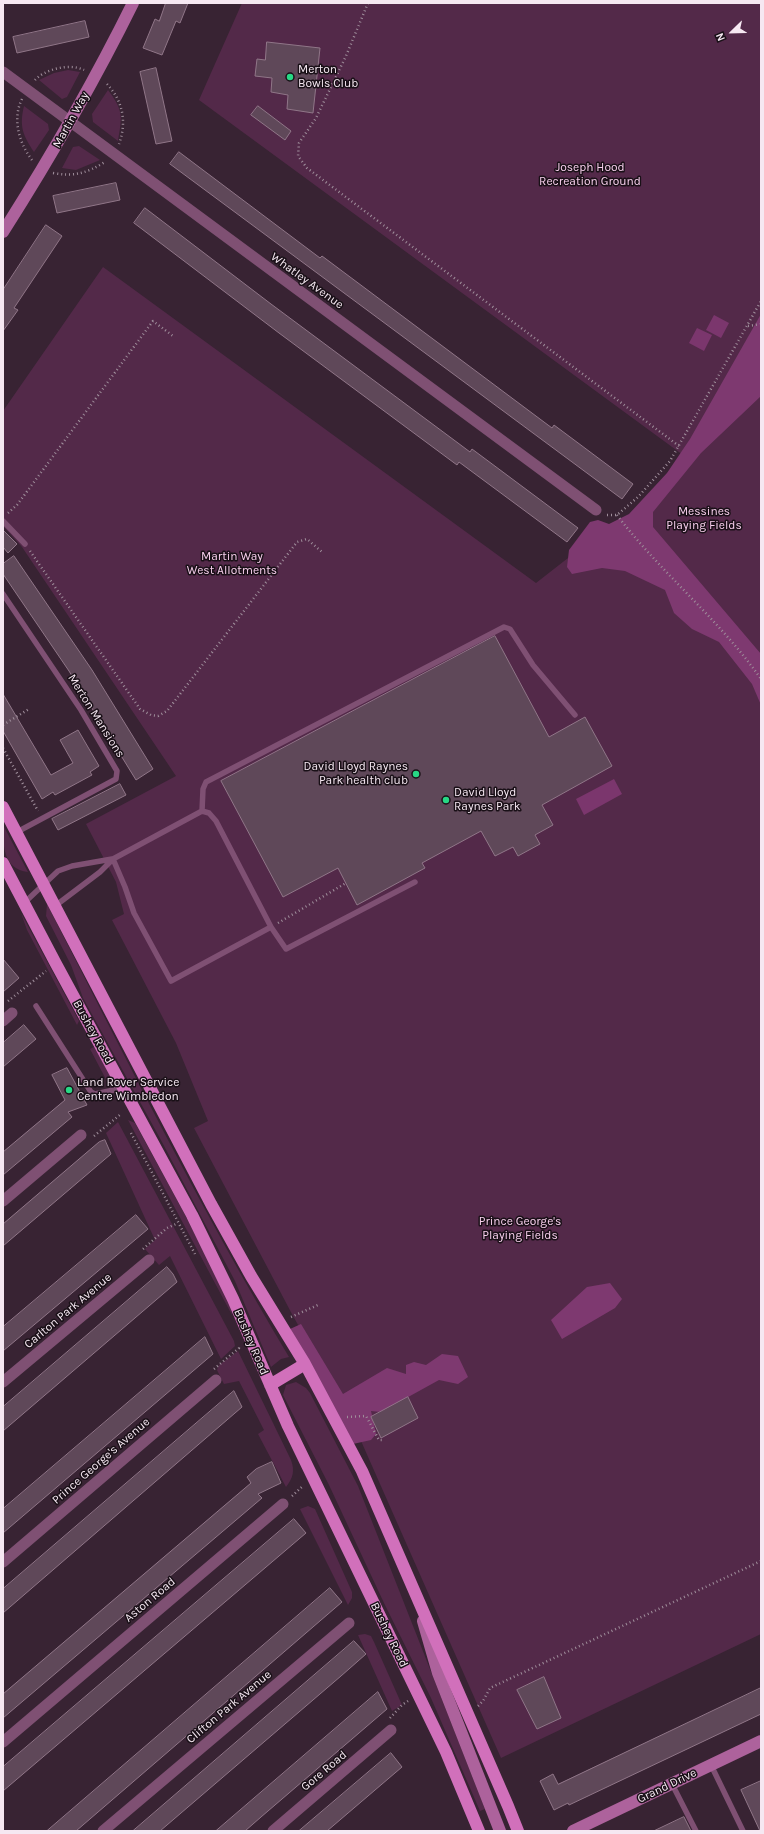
<!DOCTYPE html>
<style>
body{margin:0}
#map{position:relative;width:764px;height:1834px;overflow:hidden;background:#382333;font-family:Karla,sans-serif}
canvas{display:block}
.frame{position:absolute;inset:0;border:4px solid #f6e8f2;pointer-events:none}
.north{position:absolute;left:712px;top:12px;width:40px;height:40px;-webkit-text-stroke:3px #191017;paint-order:stroke;rotate:247deg;font-size:11px;font-weight:700;line-height:16px;text-align:center;color:#f6e8f2}
.north::after{content:'';display:block;margin:auto;width:14px;height:18px;background:#f6e8f2;clip-path:polygon(50% 0,100% 100%,50% 72%,0 100%)}
</style>
<div id="map">
<canvas width="764" height="1834"></canvas>
<div class="frame"></div>
<div class="north">N</div>
</div>
<script>
const context = document.querySelector('canvas').getContext('2d');
context.lineJoin = 'round';
function fill(path, color) { context.fillStyle = color; context.fill(path, 'evenodd'); }
function stroke(path, color, width, dash) { context.strokeStyle = color; context.lineWidth = width; context.lineCap = dash ? 'butt' : 'round'; context.setLineDash(dash || []); context.stroke(path); }
function drawText(font, color, halo, rows, align = 'center') {
  context.font = font + ' Karla,sans-serif'; context.lineWidth = 3; context.setLineDash([]); context.textBaseline = 'middle'; context.strokeStyle = halo; context.fillStyle = color; for (const [text, x, y, turn = 0] of rows) {
    context.save(); context.translate(x, y); context.rotate((+turn || 0) * Math.PI / 180); context.textAlign = isNaN(turn) ? turn : align; if (halo) context.strokeText(text, 0, 0); context.fillText(text, 0, 0); context.restore();
  }
}
fill(new Path2D(`
 M242 3H761V668L628 519 683 455 199 100Z
 M68 70 80 72 67 97 62 99 39 80 54 73Z
 M108 90C124 111 122 117 118 141L93 122 92 114Z
 M24 106 48 124 49 130 34 152C23 135 19 127 24 106Z
 M79 146 100 160 76 170 62 168 73 147Z
 M103 267 536 583 609 526 686 600 761 691V1634L501 1758 350 1416 293 1316 194 1128 208 1121 176 1043 112 920 124 914 116 882 86 824 176 776 22 547 3 526V411Z
 M3 825 28 872C3 869 3 846 3 825Z
 M47 904C125 1057 201 1210 289 1357L281 1359 271 1367 235 1281 162 1142 83 998 71 965 46 916Z
 M21 913 79 1021 77 1025 27 930Z
 M94 1047 115 1084 110 1087 90 1049Z
 M128 1120 135 1123 184 1213 230 1303 232 1315Z
 M118 1122 234 1341 235 1346 221 1359 170 1256 159 1265 145 1249 155 1240 106 1133Z
 M238 1351 291 1460C295 1471 293 1478 286 1487L258 1434 264 1430 239 1381 224 1384 217 1370 219 1365Z
 M296 1382 306 1388 310 1393 358 1486 485 1809 480 1811 431 1698 384 1603 329 1485 283 1395 286 1385Z
 M308 1506 315 1509 352 1592V1598L348 1605 300 1509Z
 M365 1634 371 1636 374 1642 402 1705 392 1711 358 1635Z`), '#532949');
fill(new Path2D(`
 M761 314V396L701 453 653 512V527L761 654V705L752 684 719 642 692 629 674 613 665 590 625 571 602 568 572 574 567 567 569 550 590 522 598 520 609 524 629 514 667 473 690 439Z
 M610 1283 622 1299 615 1308 562 1339 551 1320 587 1287Z
 M301 1324 343 1394 387 1368 406 1374V1365L414 1362 426 1365 442 1354 458 1356 468 1377 458 1384 439 1380 381 1412 371 1411 376 1434 371 1440 353 1444 290 1329Z`), '#7e3970');
fill(new Path2D(`
 M714 315 729 323 721 338 706 330Z
 M697 328 712 335 704 351 689 343Z
 M614 779 622 794 584 815 576 799Z`), '#7b366d');
const building = new Path2D(`
 M166 3H188L180 23 176 21 162 55 143 48 155 19 159 21Z
 M85 21 89 37 17 53 13 37Z
 M267 42 320 48 313 113 287 109 288 95 271 92 272 78 255 76 257 59 265 60Z
 M156 68 172 141 156 144 140 72Z
 M258 106 291 131 285 140 251 115Z
 M179 152 320 258 322 256 552 428 554 425 633 484 622 499 170 164Z
 M116 183 120 200 57 213 53 196Z
 M145 208 271 304 458 443 470 452 472 449 578 528 567 542 459 462 457 465 279 333 134 223Z
 M46 225 62 236 14 308 18 310 3 331V290Z
 M3 530 17 544 8 553 3 547Z
 M14 556 92 670 153 769 136 780 69 671 3 574V564Z
 M495 636 549 737 585 717 612 766 542 805 553 825 535 835 540 844 518 856 513 847 495 856 481 831 422 863 425 868 357 905 338 868 283 897 221 781Z
 M3 694 51 775 73 763 60 740 78 730 99 766 90 772 92 775 55 795 53 792 42 799 3 731Z
 M120 784 126 795 58 830 52 819Z
 M3 959 19 978 3 992Z
 M24 1025 36 1039 3 1067V1043Z
 M67 1068 87 1105 68 1112 72 1117 3 1175V1152L65 1100 52 1075Z
 M105 1140 111 1154 3 1246V1224L99 1142Z
 M136 1215 148 1229 3 1351V1327Z
 M167 1267 173 1274 177 1282 3 1431V1407Z
 M205 1337 213 1354 3 1533V1509Z
 M234 1391 242 1407 3 1613V1589Z
 M408 1397 418 1418 381 1438 371 1417Z
 M272 1462 281 1483 258 1494 262 1498 3 1718V1694L251 1483 247 1477 256 1469Z
 M294 1519 306 1533 3 1791V1767Z
 M330 1588 342 1602 76 1831H47Z
 M354 1641 366 1654 341 1676 160 1831H133Z
 M544 1677 561 1718 537 1729 517 1690Z
 M761 1688V1714L569 1805 568 1803 554 1810 540 1781 553 1774 558 1784Z
 M378 1692 387 1709 261 1817 245 1831H216Z
 M391 1753 402 1767 327 1831H299Z
 M761 1781V1831H760L741 1790Z
 M684 1817 691 1831H654Z`);
fill(building, '#5f4859');
stroke(building, '#907688', 1);
stroke(new Path2D(`
 M368 3 346 56 316 118 299 143 298 156 307 168 679 446
 M35 80C45 69 70 63 84 70
 M107 84C123 101 127 122 119 144
 M22 99C12 119 19 143 32 160
 M53 173C74 177 87 173 105 162
 M748 326 761 324
 M8 513 17 505 153 321 173 336
 M607 515H617L638 497 670 461 761 301
 M617 515C661 573 719 619 761 679
 M30 551 140 709 151 715 158 716 167 711 297 542 307 539 322 552
 M3 725 29 709
 M3 748 38 811
 M278 923 346 883
 M8 1001 46 971
 M131 1133 195 1254
 M94 1136 121 1114
 M143 1249 167 1228 176 1224
 M291 1317 318 1305
 M214 1369 239 1348 238 1346
 M347 1417 366 1416 379 1440H384
 M292 1496 303 1486
 M478 1706 483 1701 490 1688 761 1561
 M390 1718 402 1705 408 1701`), '#9f8e9b', 2.5, [1, 3]);
stroke(new Path2D(`
 M3 521 25 544
 M3 594 81 710 117 771 116 779 17 832
 M202 811 203 789 206 782 504 627 510 629 533 665 575 715
 M113 859 125 887 134 913 171 981 271 927
 M24 903 58 871 72 866 112 859
 M55 906 100 872 113 859 202 811 209 813 216 821 271 927 286 949 415 882
 M36 1006 91 1092 95 1094 123 1088
 M711 1765 743 1831
 M672 1784 696 1831`), '#7f5073', 5.5);
stroke(new Path2D(`
 M3 72 596 510
 M3 1021 12 1013
 M3 1201 81 1135
 M3 1382 149 1260
 M3 1562 216 1380
 M3 1742 283 1504
 M103 1831 349 1623
 M273 1831 391 1730`), '#7f5073', 11);
stroke(new Path2D(`
 M3 232C50 158 94 82 133 3
 M423 1621 438 1673 500 1831
 M573 1831 761 1741`), '#ad629c', 12);
stroke(new Path2D(`
 M3 807 211 1204 251 1276 305 1364 362 1471 508 1806 518 1831
 M3 863 55 962 192 1215 233 1299 288 1426 446 1752 479 1831
 M270 1385 305 1364`), '#d170bb', 12);
for (const [x, y, r, color] of [
 [290,77,4,"#27d885"],
 [416,774,4,"#27d885"],
 [446,800,4,"#27d885"],
 [69,1090,4,"#27d885"]
]) { const dot = new Path2D(); dot.arc(x, y, r, 0, 2 * Math.PI); context.fillStyle = color; context.fill(dot); stroke(dot, '#191017', 1.5); }
drawText('12px', '#f6e8f2', '#191017', [
 ["Merton",298,70],
 ["Bowls Club",298,84],
 ["David Lloyd Raynes",408,767,"right"],
 ["Park health club",408,781,"right"],
 ["David Lloyd",454,793],
 ["Raynes Park",454,807],
 ["Land Rover Service",77,1083],
 ["Centre Wimbledon",77,1097]
], 'left');
drawText('12px', '#f6e8f2', '#191017', [
 ["Martin Way",71,120,-61],
 ["Whatley Avenue",307,281,36],
 ["Merton Mansions",96,716,58],
 ["Bushey Road",93,1032,61],
 ["Carlton Park Avenue",68,1311,-40],
 ["Bushey Road",251,1342,67],
 ["Prince George's Avenue",101,1461,-41],
 ["Aston Road",150,1600,-40],
 ["Bushey Road",389,1635,64],
 ["Clifton Park Avenue",229,1707,-40],
 ["Gore Road",324,1771,-40],
 ["Grand Drive",667,1786,-26]
]);
drawText('12px', '#f8cfed', '#191017', [
 ["Joseph Hood",590,168],
 ["Recreation Ground",590,182],
 ["Messines",704,512],
 ["Playing Fields",704,526],
 ["Martin Way",232,557],
 ["West Allotments",232,571],
 ["Prince George's",520,1222],
 ["Playing Fields",520,1236]
]);
</script>
